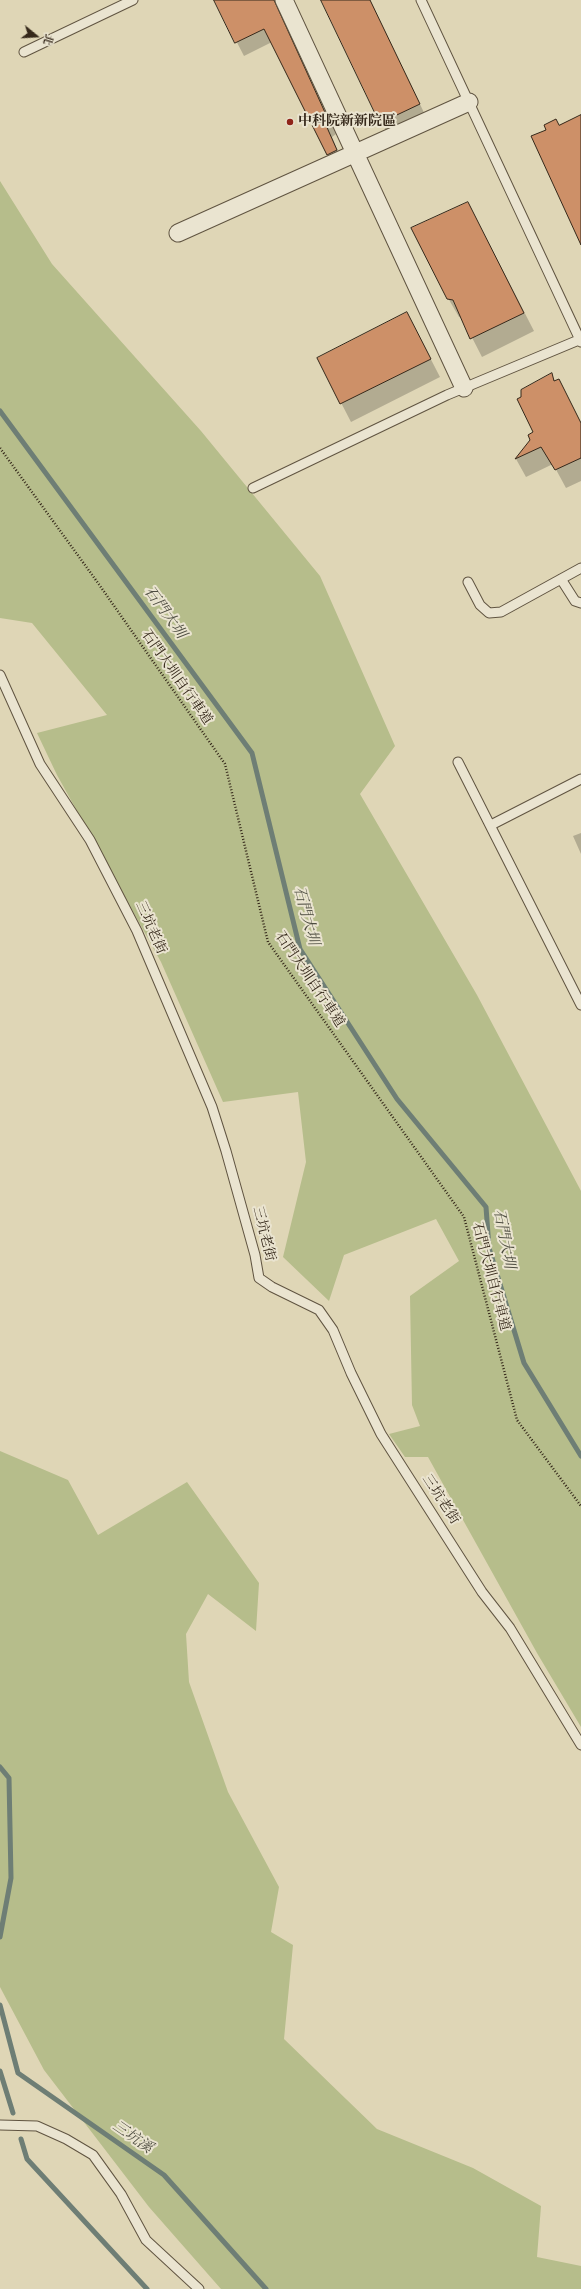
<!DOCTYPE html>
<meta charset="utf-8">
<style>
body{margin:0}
#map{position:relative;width:581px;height:2289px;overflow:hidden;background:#dfd6b6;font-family:"IM FELL DW Pica","Noto Serif TC",serif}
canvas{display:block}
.north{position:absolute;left:16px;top:16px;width:40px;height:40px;-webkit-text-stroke:3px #eae4d0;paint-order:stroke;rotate:108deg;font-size:11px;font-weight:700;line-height:16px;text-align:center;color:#35281a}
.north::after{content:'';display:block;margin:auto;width:14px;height:18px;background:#35281a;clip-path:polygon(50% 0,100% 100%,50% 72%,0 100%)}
</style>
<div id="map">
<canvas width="581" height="2289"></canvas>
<div class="north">北</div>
</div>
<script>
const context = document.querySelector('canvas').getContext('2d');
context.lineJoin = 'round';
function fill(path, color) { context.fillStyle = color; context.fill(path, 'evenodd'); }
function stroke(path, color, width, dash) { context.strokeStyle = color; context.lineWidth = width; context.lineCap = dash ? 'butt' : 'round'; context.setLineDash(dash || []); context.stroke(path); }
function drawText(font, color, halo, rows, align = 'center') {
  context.font = font + ' "IM FELL DW Pica","Noto Serif TC",serif'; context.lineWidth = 4; context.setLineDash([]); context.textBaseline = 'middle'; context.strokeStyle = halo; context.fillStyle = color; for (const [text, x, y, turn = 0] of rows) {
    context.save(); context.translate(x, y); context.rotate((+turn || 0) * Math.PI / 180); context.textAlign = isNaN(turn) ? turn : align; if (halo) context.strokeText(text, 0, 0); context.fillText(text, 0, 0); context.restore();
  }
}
fill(new Path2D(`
 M0 181 52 264 201 431 320 576 395 746 360 794 477 995 581 1191V1727L537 1653 428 1457H405L389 1434 420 1426 412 1405 410 1296 459 1261 436 1219 344 1255 329 1301 283 1257 306 1162 298 1092 223 1102 161 962 57 775 37 733 107 715 32 623 0 618Z
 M0 1451 68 1480 98 1535 187 1482 259 1583 256 1631 208 1594 186 1634 189 1682 228 1792 279 1887 271 1932 293 1945 284 2039 377 2129 473 2168 541 2206 537 2257 581 2266V2289H221L149 2207 44 2070 0 1987Z`), '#b6bd8b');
fill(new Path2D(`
 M215 0H273L336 134 332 137 344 165 336 168 272 42 244 56Z
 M323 0H370L429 123 391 141Z
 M468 203 534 331 482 357 462 318 459 317 448 298Z
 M407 313 440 377 351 422 318 358Z
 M552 375 555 381 558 380 581 423V481L566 488 553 464 526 477 516 459 532 440Z
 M581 833V854L573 836Z`), '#0003');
stroke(new Path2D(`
 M0 411 252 753 300 949 397 1099 486 1207 489 1248 524 1363 581 1456
 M0 1767 9 1778 11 1878 0 1937
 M0 2005 18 2073 164 2175 266 2289
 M0 2071 13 2113
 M21 2139 27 2159 147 2289`), '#6e7e75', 5);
const building = new Path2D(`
 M214 0H274L328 119 325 123 337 150 327 155 264 29 235 43Z
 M321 0H370L420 104 380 123Z
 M581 115V245L531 136 546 130 544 125 556 119 559 125Z
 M468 202 524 313 470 339 453 300 447 299 411 228Z
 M407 312 431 359 340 404 317 358Z
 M552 373 554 381 559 379 581 423V458L555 470 541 447 515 459 530 440 528 435 533 432 517 399 521 397V390Z`);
fill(building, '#cd9068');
stroke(building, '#35281a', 1);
const service = new Path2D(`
 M421 0 581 342
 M24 52 133 0
 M253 488 447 395 581 339
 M561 579 575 601 581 603
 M468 582 480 605 489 613 501 612 581 568
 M0 675 40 764 90 840 137 931 212 1107 226 1151 255 1255 259 1278 272 1287 319 1310 333 1330 351 1373 381 1434 482 1592 510 1628 581 1745
 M458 762 581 1005
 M491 825 581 779
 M0 2125 37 2126 66 2139 93 2155 121 2194 146 2240 199 2289`);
const minor = new Path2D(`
 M284 0 464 388
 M178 233 469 102`);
stroke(service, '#605441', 11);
stroke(minor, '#605441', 19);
stroke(new Path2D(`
 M0 448 98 583 225 764 268 942 464 1217 517 1420 581 1506`), '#35281a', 2.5, [1, 2]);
stroke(service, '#eae4d0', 9);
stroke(minor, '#eae4d0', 17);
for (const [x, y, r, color] of [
 [290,122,4,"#8f2418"]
]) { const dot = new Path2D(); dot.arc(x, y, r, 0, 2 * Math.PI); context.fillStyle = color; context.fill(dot); stroke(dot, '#eae4d0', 1.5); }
drawText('bold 14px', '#35281a', '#eae4d0', [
 ["中科院新新院區",298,122]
], 'left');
drawText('14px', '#35281a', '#eae4d0', [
 ["石門大圳自行車道",176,678,55],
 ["三坑老街",150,928,66],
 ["石門大圳自行車道",309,980,56],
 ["三坑老街",263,1234,76],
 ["石門大圳自行車道",490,1277,75],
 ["三坑老街",440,1500,57]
]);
drawText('italic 15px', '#4d4c40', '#eae4d0', [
 ["石門大圳",164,613,54],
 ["石門大圳",305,916,75],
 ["石門大圳",503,1239,79],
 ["三坑溪",132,2138,35]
]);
</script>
